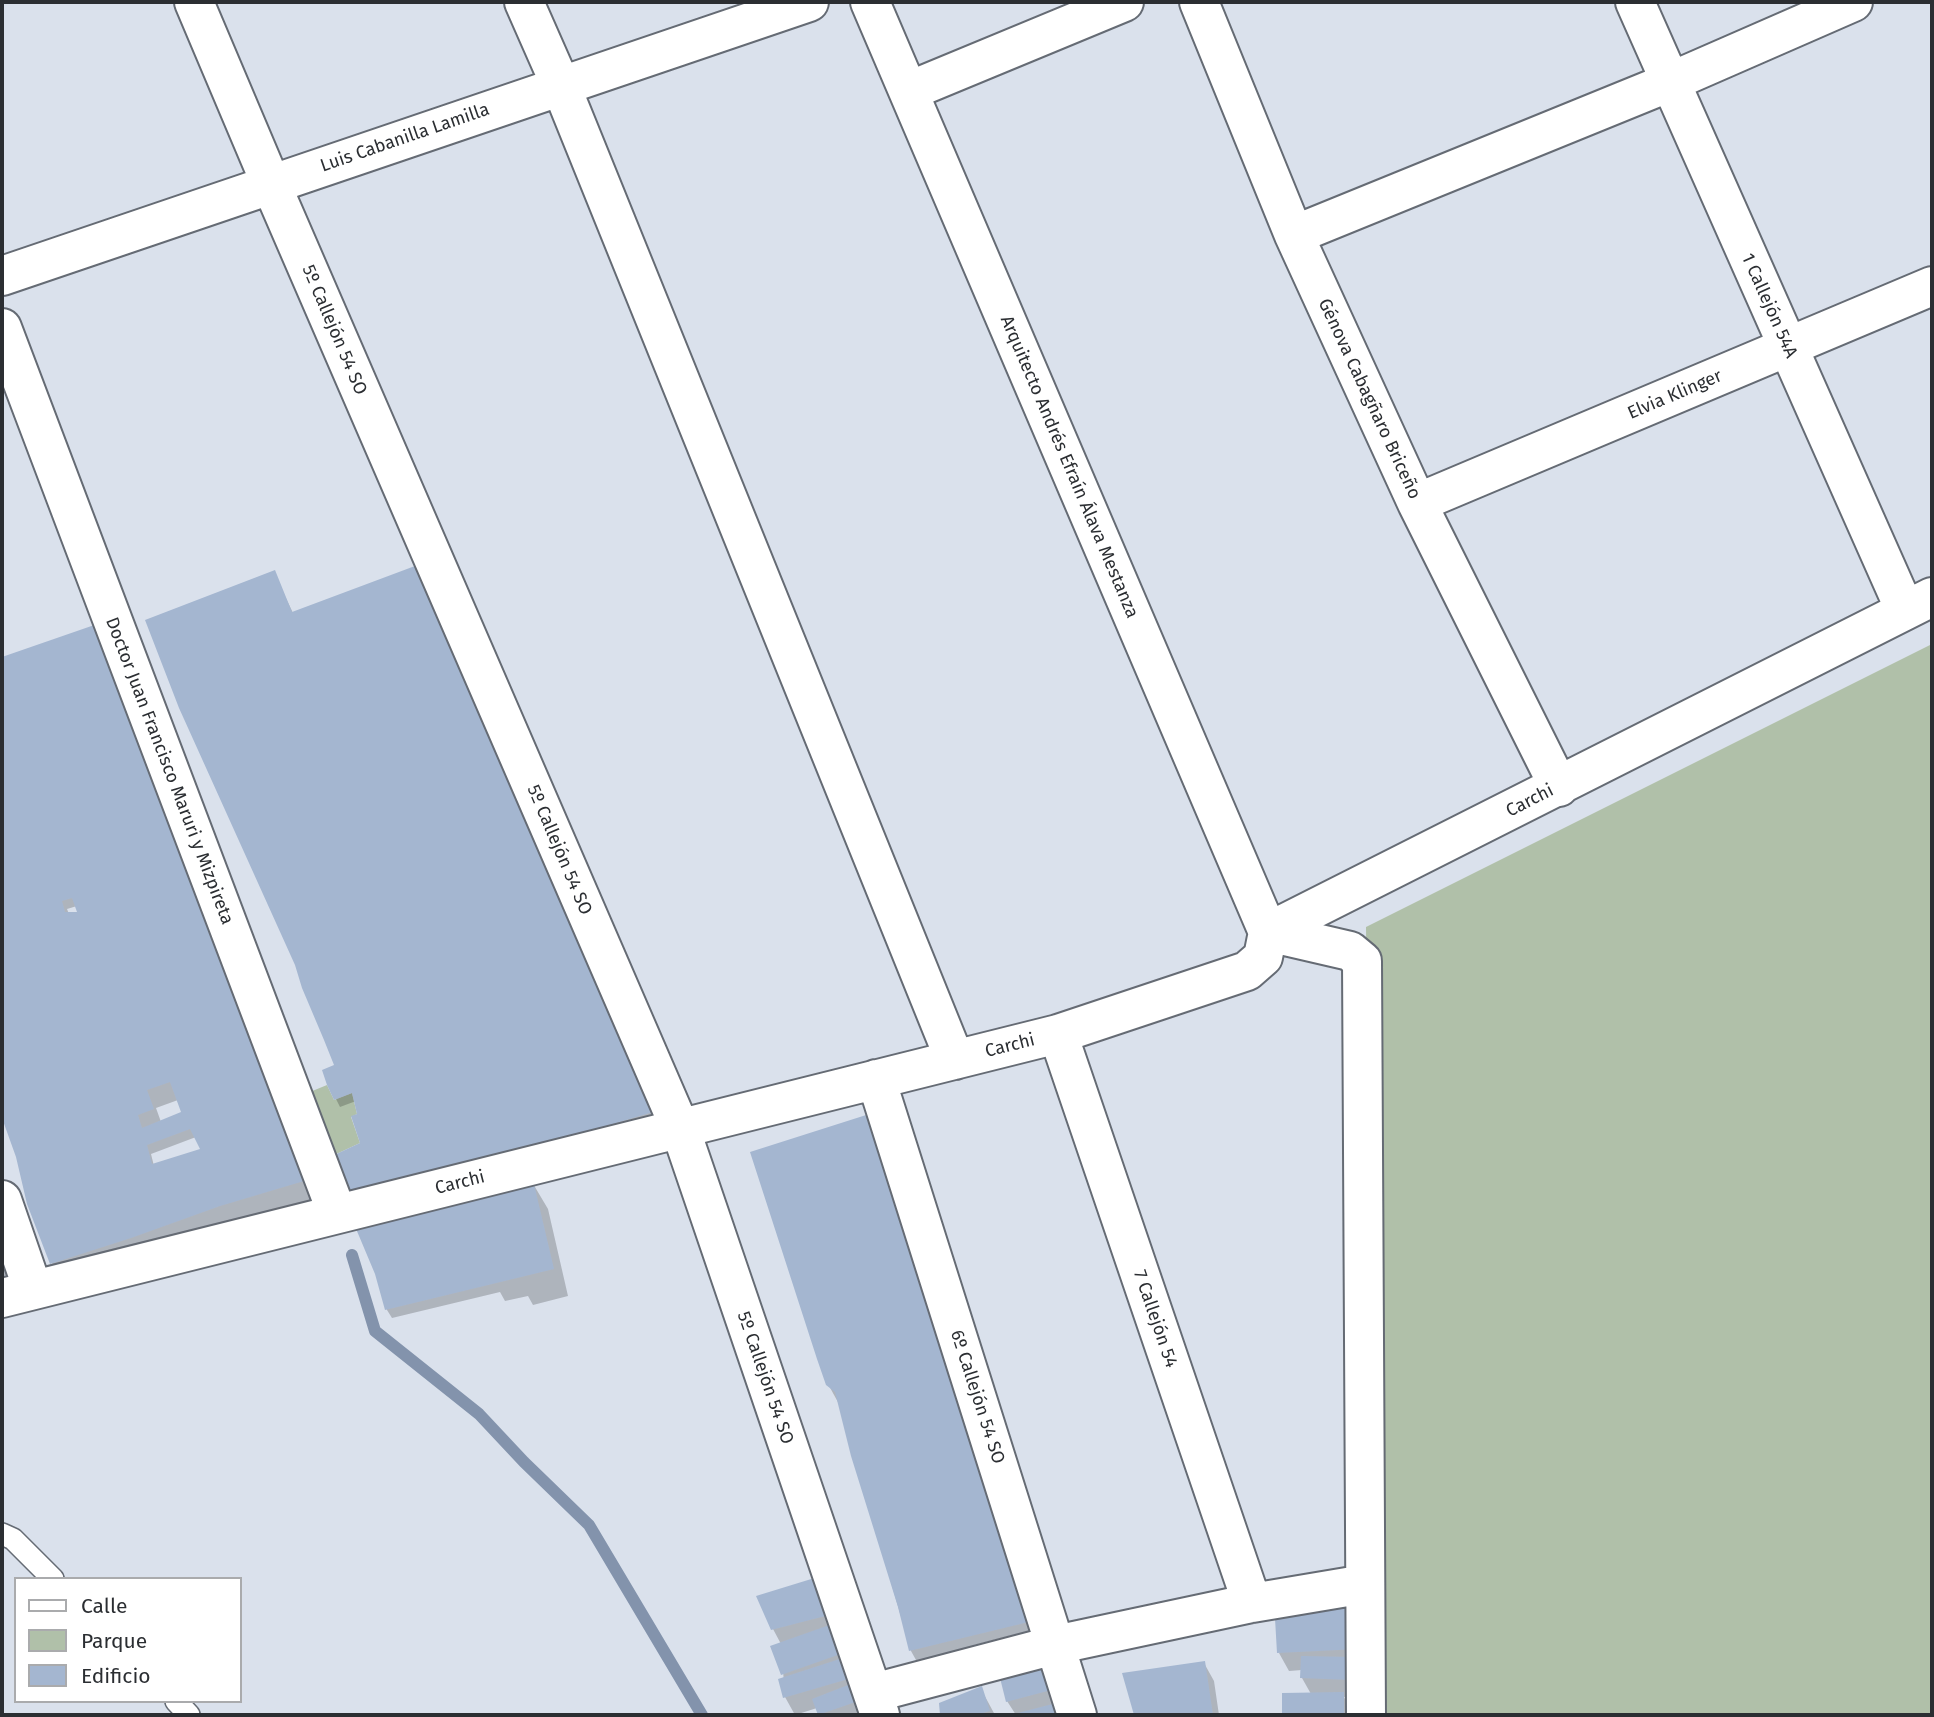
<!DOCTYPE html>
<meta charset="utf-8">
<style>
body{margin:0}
#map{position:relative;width:1934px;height:1717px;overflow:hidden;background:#dae1ec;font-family:"Fira Sans",sans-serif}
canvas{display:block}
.frame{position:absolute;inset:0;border:4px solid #2b2e32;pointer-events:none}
.legend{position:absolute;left:14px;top:1577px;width:228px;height:126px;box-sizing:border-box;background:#fff;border:2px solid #aaabad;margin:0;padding:9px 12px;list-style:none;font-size:21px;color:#2b2e32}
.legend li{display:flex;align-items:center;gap:14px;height:35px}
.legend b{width:35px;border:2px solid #aaabad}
</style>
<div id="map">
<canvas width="1934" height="1717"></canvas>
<div class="frame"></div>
<ul class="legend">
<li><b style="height:9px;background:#fff"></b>Calle</li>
<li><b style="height:19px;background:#b0c0a9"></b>Parque</li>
<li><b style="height:19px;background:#a4b6d0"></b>Edificio</li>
</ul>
</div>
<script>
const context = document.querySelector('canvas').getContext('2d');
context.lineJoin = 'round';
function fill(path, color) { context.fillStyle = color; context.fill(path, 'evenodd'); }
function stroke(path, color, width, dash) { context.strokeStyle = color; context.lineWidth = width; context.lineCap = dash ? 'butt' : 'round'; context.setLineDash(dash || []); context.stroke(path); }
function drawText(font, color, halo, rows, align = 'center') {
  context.font = font + ' "Fira Sans",sans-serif'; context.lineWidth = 5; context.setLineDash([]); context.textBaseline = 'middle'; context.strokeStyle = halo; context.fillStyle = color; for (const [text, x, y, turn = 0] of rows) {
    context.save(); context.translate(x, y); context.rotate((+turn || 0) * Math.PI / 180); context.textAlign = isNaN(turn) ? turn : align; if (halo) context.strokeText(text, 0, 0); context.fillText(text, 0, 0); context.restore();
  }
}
fill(new Path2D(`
 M1932 644V1715H1374L1366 927Z
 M327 1085 334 1100 352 1093 357 1114 351 1117 360 1143 330 1157 305 1094Z`), '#b0c0a9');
fill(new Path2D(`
 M274 573 293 613 670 1116 596 1137 362 1144 356 1101 340 1107 336 1099V1066Z
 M102 624 313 1200 230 1224 62 1281 52 1263 2 1113V659ZM77 906 80 913 69 914 67 909ZM178 1100 183 1113 161 1122 156 1108ZM196 1137 201 1150 154 1166 151 1154Z
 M752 1153 1044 1627 974 1645 977 1655 921 1669 911 1651 839 1404 828 1384Z
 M532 1182 548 1209 568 1296 533 1305 528 1296 505 1301 500 1292 392 1318 387 1310 377 1274Z
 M2 1240 14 1273 2 1276Z
 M820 1578 876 1715H820L817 1708 795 1715 785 1697 781 1644 773 1629Z
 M1354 1598 1362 1697H1344L1353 1715H1284V1694H1311L1302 1678V1670L1289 1671 1279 1653Z
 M1043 1656 1079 1715H1016L1007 1701Z
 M1204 1663 1214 1681 1219 1715H1137L1125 1674Z
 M981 1689 995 1715H942L941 1704Z`), '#0003');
stroke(new Path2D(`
 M352 1255 375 1331 479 1414 524 1462 589 1525 702 1715`), '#8393ac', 12);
fill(new Path2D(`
 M431 560 667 1108 510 1154 346 1195 330 1157 360 1143 351 1116 357 1114 352 1093 334 1100 327 1085 322 1070 334 1065 324 1040 302 988 295 965 179 708 145 620 275 570 292 612Z
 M103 622 283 1117 304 1181 220 1206 131 1238 50 1264 27 1204 16 1157 2 1118V657ZM72 898 77 912H65L62 901ZM170 1082 181 1112 142 1128 138 1115 154 1109 147 1090ZM190 1129 200 1149 152 1164 147 1145Z
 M885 1109 1041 1619 909 1651 898 1607 851 1456 835 1392 826 1385 817 1359 750 1152Z
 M533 1180 554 1269 385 1310 375 1274 354 1224Z
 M821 1576 833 1614 771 1630 756 1596Z
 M1355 1596 1358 1649 1277 1653 1274 1601Z
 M838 1622 849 1651 781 1675 770 1646Z
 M1044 1654 1055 1689 1006 1702 997 1666Z
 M852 1655 862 1675 783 1698 778 1679Z
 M1301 1656 1352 1657 1353 1680 1300 1678Z
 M1205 1661 1213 1715H1134L1122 1673Z
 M861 1680 867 1698 818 1715 812 1699Z
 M982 1686 990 1711 976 1715H940L939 1703Z
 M1344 1692V1715H1282V1693Z
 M1072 1699 1077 1715H1014V1714Z`), '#a4b6d0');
const service = new Path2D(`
 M2 1534 13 1539 53 1579
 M176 1701 189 1715`);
const minor = new Path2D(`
 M194 2 271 184 680 1128 880 1715
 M524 2 561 86 955 1060
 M870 2 1268 932
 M1199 2 1294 235 1417 503 1559 787
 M1635 2 1905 610
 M909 91 1124 2
 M1294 235 1670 82 1853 2
 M2 276 809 2
 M2 328 337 1213
 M1417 503 1932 286
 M1268 932 1350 951 1362 961 1366 1715
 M1268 932 1932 597
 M1058 1034 1252 1603
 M876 1079 1077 1715
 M2 1200 33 1290
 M2 1298 1058 1034 1247 971 1263 957 1268 932
 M873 1693 1055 1645 1252 1603 1365 1584`);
stroke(service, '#656b74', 24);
stroke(minor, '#656b74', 42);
stroke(service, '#fff', 21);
stroke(minor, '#fff', 38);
drawText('18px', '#2b2e32', '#fff', [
 ["Luis Cabanilla Lamilla",405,138,-19],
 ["1 Callejón 54A",1769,306,66],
 ["5º Callejón 54 SO",334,330,67],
 ["Elvia Klinger",1675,395,-23],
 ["Génova Cabagñaro Briceño",1369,399,65],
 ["Arquitecto Andrés Efraín Álava Mestanza",1069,467,67],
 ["Doctor Juan Francisco Maruri y Mizpireta",169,771,69],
 ["Carchi",1530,801,-27],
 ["5º Callejón 54 SO",559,850,67],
 ["Carchi",1010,1046,-14],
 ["Carchi",460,1183,-14],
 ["7 Callejón 54",1155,1319,71],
 ["5º Callejón 54 SO",765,1378,71],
 ["6º Callejón 54 SO",977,1397,72]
]);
</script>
